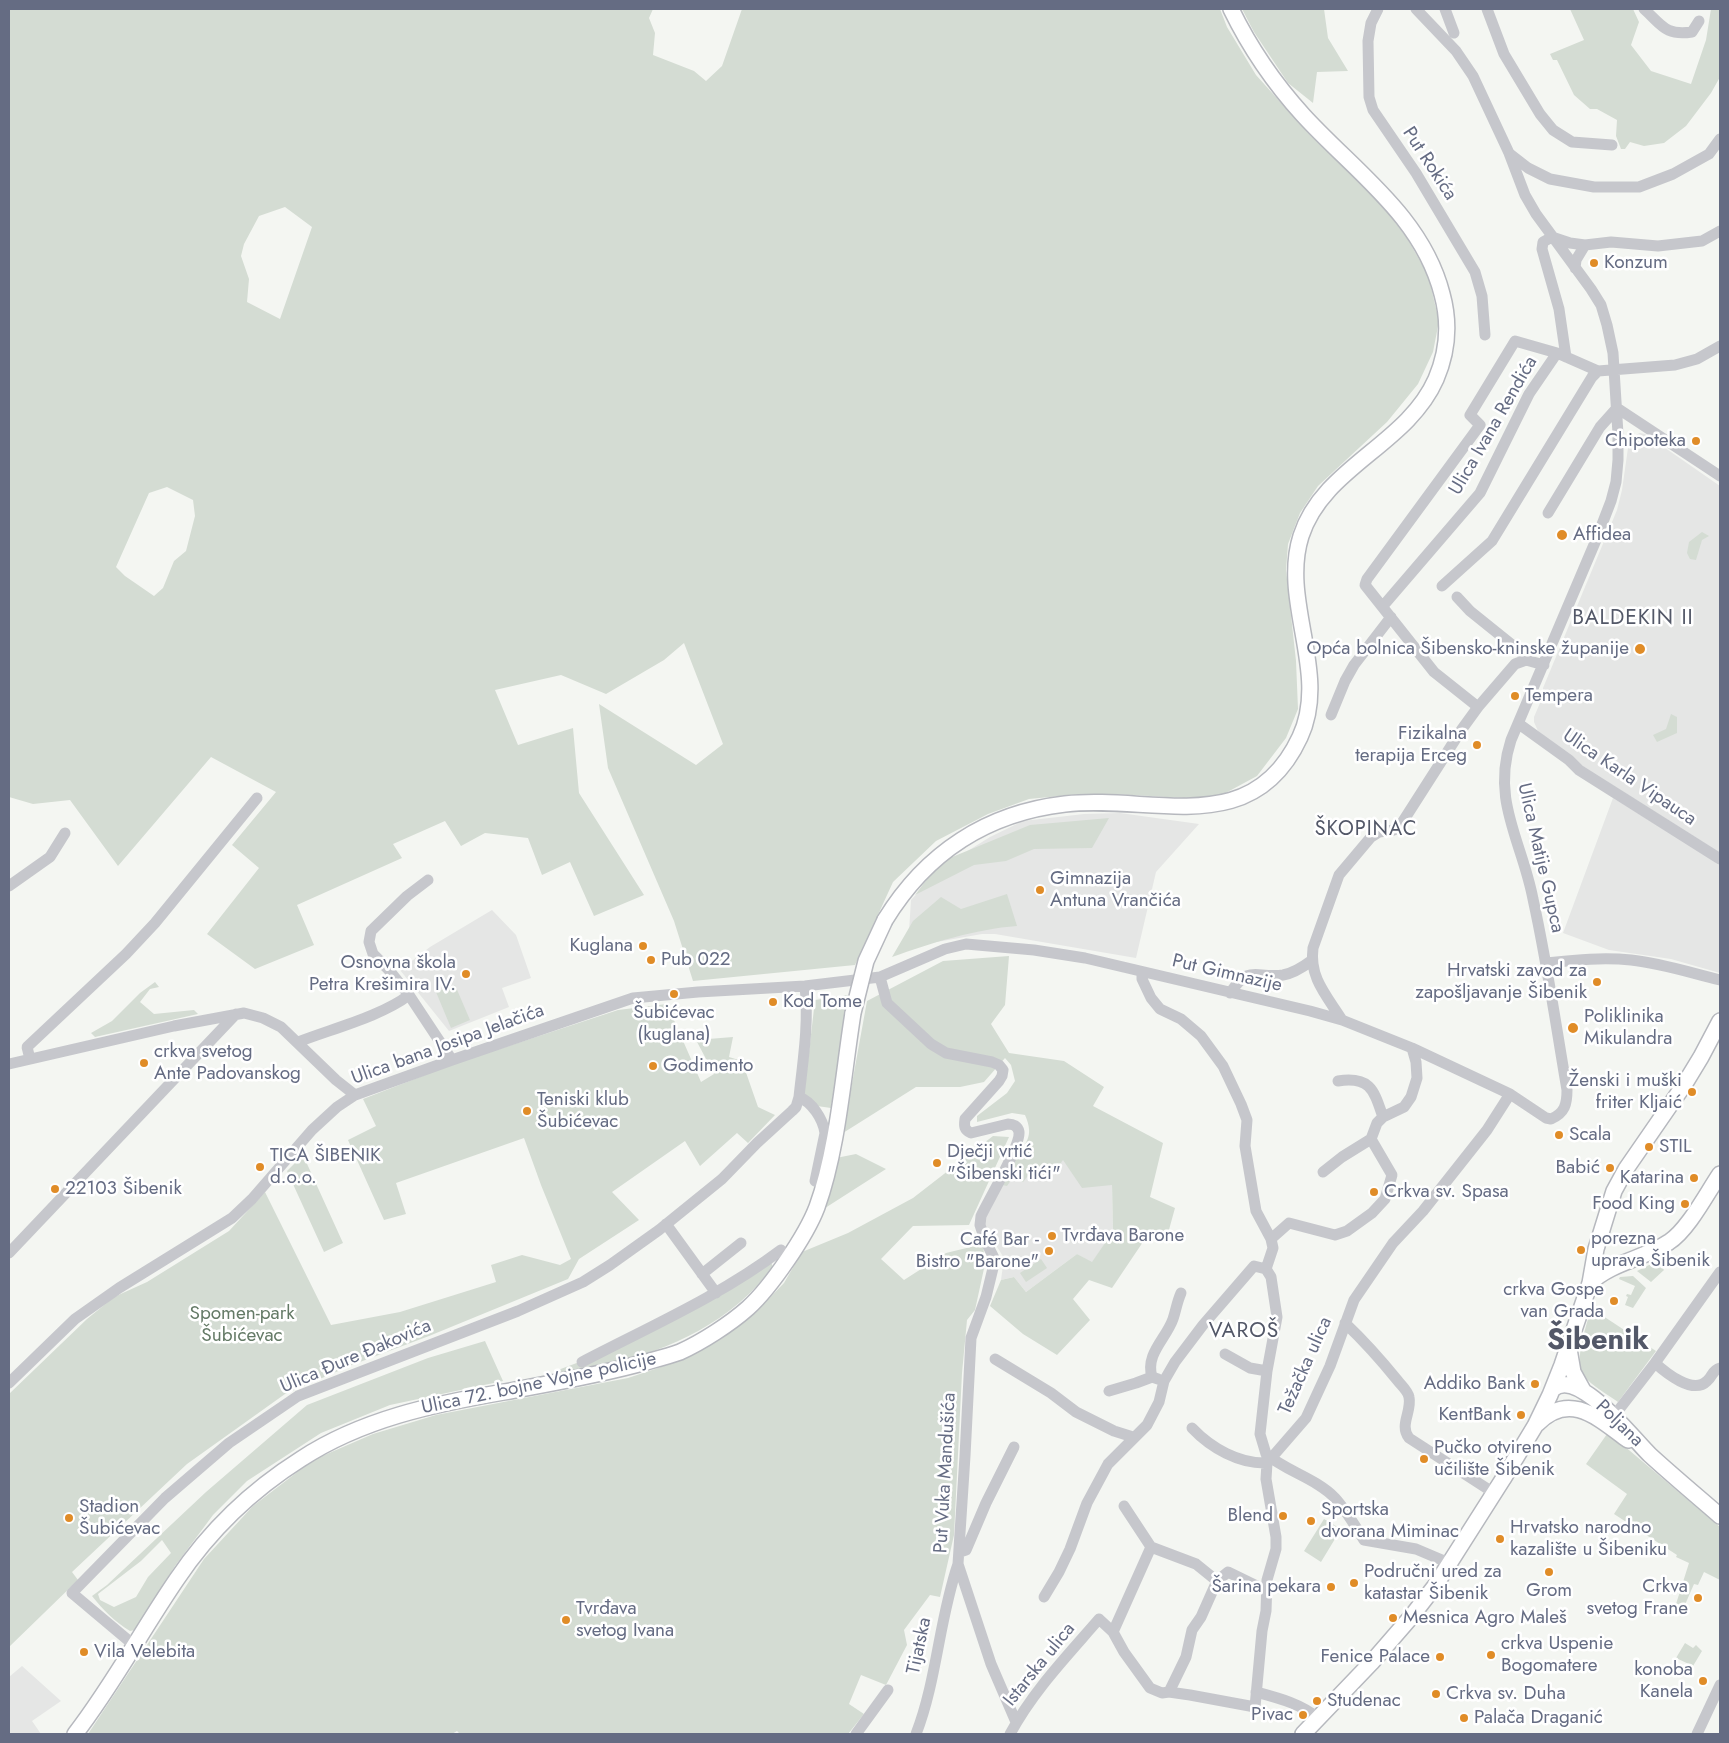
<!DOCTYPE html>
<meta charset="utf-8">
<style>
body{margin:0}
#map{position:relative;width:1729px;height:1743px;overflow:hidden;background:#f4f6f2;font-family:Jost,sans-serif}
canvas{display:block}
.frame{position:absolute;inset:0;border:10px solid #656c83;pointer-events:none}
</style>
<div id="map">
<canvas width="1729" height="1743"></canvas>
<div class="frame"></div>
</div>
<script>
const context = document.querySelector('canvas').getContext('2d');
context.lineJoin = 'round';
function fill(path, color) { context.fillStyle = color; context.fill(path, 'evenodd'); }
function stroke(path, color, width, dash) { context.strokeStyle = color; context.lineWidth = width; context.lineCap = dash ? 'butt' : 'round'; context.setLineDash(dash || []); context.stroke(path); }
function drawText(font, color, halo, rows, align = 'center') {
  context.font = font + ' Jost,sans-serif'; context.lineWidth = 5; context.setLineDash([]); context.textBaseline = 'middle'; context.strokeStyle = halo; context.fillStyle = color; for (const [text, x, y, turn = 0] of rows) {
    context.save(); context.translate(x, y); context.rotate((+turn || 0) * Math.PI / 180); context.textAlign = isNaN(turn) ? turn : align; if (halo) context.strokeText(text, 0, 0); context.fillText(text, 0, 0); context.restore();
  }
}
fill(new Path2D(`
 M1640 433 1645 434 1720 486V853L1578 763 1538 731 1534 722V717L1543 696V688L1617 510 1622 490 1629 441 1633 436Z
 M1613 798 1704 854 1720 866V973L1671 959 1609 950 1563 933Z
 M1120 813 1199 824 1156 872 1136 958 995 934H982L908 947 911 900 942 867 990 837 1023 821 1084 814Z
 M492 910 516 935 531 978 502 988 509 1007 449 1031 400 970 430 947Z
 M1063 1159 1112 1185 1113 1231 1092 1263 1077 1254 1026 1292 1014 1277 1001 1280 1004 1258 984 1226 986 1217 1002 1185 1014 1176 1031 1172 1042 1170 1054 1172Z
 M22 1666 61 1701 32 1721 41 1734H9V1677Z`), '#e5e6e5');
fill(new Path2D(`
 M9 9H653L649 18 655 33 653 55 694 71 706 81 722 66 742 9H1220L1227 27 1256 75 1310 135 1379 201 1407 238 1428 275 1439 321 1433 352 1418 384 1387 422 1318 486 1300 513 1288 544 1286 570 1296 661 1298 709 1286 738 1257 776 1220 796 1184 798 1115 794 1070 795 1029 799 988 814 936 841 893 882 855 965 693 981 674 921 608 768 599 704 696 765 723 744 684 643 664 660 606 694 561 675 495 690 518 745 573 728 579 793 644 895 594 916 570 862 542 875 528 838 485 833 461 846 445 821 393 844 402 858 297 905 314 945 255 969 207 934 259 868 232 845 276 792 211 757 118 866 70 800 33 804 9 797ZM285 207 312 227 280 319 247 302 249 279 241 256 244 244 259 216ZM167 487 193 500 195 516 186 551 174 561 163 588 154 596 125 576 116 567 149 493Z
 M1242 9H1324L1328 38 1348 71 1317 72 1313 103 1288 83 1254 32Z
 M1570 9H1633L1639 22 1631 45 1651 71 1691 84 1706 40 1711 9H1720V77L1711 93 1686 126 1664 143 1644 146 1630 142 1625 149H1621L1616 136 1617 120 1597 109H1590L1574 95 1557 60H1553L1550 54 1584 40Z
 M1702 532 1709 536 1702 540 1696 560 1690 559 1687 553 1689 542Z
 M1671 714 1677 717V733L1657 742 1653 735 1666 729Z
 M1109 818 1092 848 1034 849 1006 861 974 865 915 895 940 862 1030 825Z
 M1007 894 1017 926C976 929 931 943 892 957L913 921 941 897 961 909Z
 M1009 956 1005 1005 991 1024 1009 1053 1064 1061 1104 1087 1093 1106 1163 1143 1150 1197 1175 1208 1167 1237 1149 1233 1112 1288 1089 1280 1073 1299 1090 1320 1057 1355 1023 1334 990 1306 1001 1280 1014 1277 1026 1292 1077 1254 1092 1262 1113 1231 1112 1185 1082 1188 1063 1160 1054 1173 1042 1170 1031 1172 1023 1182 1014 1176 1007 1186 1002 1185C1006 1177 1010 1168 1015 1160 1025 1142 1035 1138 1025 1115L1012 1113 977 1122V1116L1007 1093 1015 1081 1011 1065 1005 1058 984 1082 960 1087H916L843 1133 867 1001 943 961Z
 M155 982 159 987 150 989 140 1002 154 1014 194 1010 198 1014 95 1037 91 1033 112 1021 140 993Z
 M455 985 470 1020 451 1028 436 992Z
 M848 995 831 1108 803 1104 815 1000Z
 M667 1004 701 1082 714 1074 696 1040 733 1037 729 1057 742 1061 758 1107 775 1115 748 1143 737 1133 700 1166 685 1141 612 1192 639 1220 579 1259 568 1279 429 1336 352 1365 285 1394 187 1464 72 1572 78 1580 9 1647V1394L87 1319 114 1297 147 1282 229 1231 265 1192 331 1325 400 1312 496 1282 491 1265 522 1255 560 1265 571 1259 541 1185 524 1138 396 1183 406 1214 384 1220 348 1140 376 1126 363 1099 451 1065 618 1010Z
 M993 1136 1009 1137 969 1225 913 1226 881 1259 904 1280 946 1253 983 1244 985 1264 975 1310 967 1320 962 1373 954 1535 940 1597 930 1595 904 1630 907 1645 886 1685 861 1675 849 1704 864 1714 848 1734H460L457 1731 452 1734H88L204 1559 253 1506 313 1460 373 1434 436 1415 628 1378 685 1359 721 1339 754 1314 784 1283 802 1252 848 1233 913 1198Z
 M856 1154 886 1169 822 1210 836 1158Z
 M303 1155 343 1243 324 1252 287 1171Z
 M1041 1259 1047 1268 1026 1282 1020 1273Z
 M1657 1261 1664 1270 1651 1282 1637 1271Z
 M771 1262 773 1267C763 1279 752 1292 739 1303 688 1346 625 1363 560 1374L558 1370 598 1355Z
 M1633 1276 1646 1288 1633 1308 1625 1305 1628 1297 1626 1296 1627 1294 1631 1295 1635 1286 1619 1279 1620 1277Z
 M1591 1308 1656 1351 1618 1402C1607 1394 1592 1386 1584 1376 1573 1359 1587 1326 1591 1308Z
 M485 1341 503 1381 390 1405 321 1433 247 1481 213 1515 175 1566 135 1630 130 1631C114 1621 103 1610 92 1596L107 1585 206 1492 307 1405 428 1358ZM162 1540 171 1553 148 1577 136 1597 114 1607 100 1600 98 1594 141 1561Z
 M1607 1434H1610L1720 1527V1580L1704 1572 1698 1585 1694 1584 1684 1607 1676 1604 1689 1563 1676 1557 1677 1555 1614 1514 1627 1494 1586 1464Z
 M1324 1519 1341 1529 1321 1562 1304 1551Z
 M1685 1643 1693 1648 1696 1645 1702 1651 1693 1666 1676 1658Z`), '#d4dcd3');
const major = new Path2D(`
 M885 920C926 853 987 813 1065 804 1153 794 1252 841 1300 737 1330 673 1280 602 1301 536 1323 467 1407 445 1436 379 1448 351 1450 323 1442 294 1422 216 1354 171 1303 115 1273 82 1250 48 1231 9
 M1590 1283C1612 1262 1644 1259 1669 1242 1688 1230 1707 1193 1720 1174
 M1569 1349 1573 1372 1584 1392
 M1552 1390C1576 1364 1635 1441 1650 1455 1673 1476 1697 1496 1720 1516
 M1537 1424C1570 1390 1599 1419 1628 1440
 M75 1734C113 1685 142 1630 177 1579 210 1530 252 1490 301 1459 362 1419 434 1404 504 1392 552 1383 600 1375 646 1362 657 1359 669 1356 680 1352 702 1342 730 1324 748 1308 771 1287 806 1236 817 1207 838 1149 843 1075 853 1013
 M1303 1734 1372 1662 1411 1617 1435 1586 1503 1479 1535 1426 1550 1395 1562 1365 1590 1283 1596 1249 1614 1191 1626 1169 1684 1085 1701 1057 1720 1021`);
stroke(major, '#b6b8be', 18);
stroke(new Path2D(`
 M1378 9 1371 23 1368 41 1369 97 1373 110 1416 173 1475 272 1482 296 1485 335
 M1445 9 1454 33
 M1487 9 1504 54 1540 114 1553 130 1572 142 1612 145
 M1644 9C1662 25 1665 36 1692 32L1699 21
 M1510 154 1528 168 1550 179 1594 187H1639L1673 174 1709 154 1720 139
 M1575 268 1576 260 1585 245 1611 242 1658 246 1702 241 1720 231
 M1566 357 1559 309 1542 249 1543 242 1552 237 1570 243 1585 245
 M1548 513 1600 427 1617 408 1720 476
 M1442 586 1492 541 1592 377 1598 371
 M1457 597 1470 611 1516 648 1523 654 1526 660
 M1383 606 1480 493 1529 394 1557 353
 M1478 707 1434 672 1365 585 1367 579 1480 425 1470 415 1515 341 1557 353 1598 371 1675 365 1697 359 1720 346
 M1331 715 1345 681 1354 665 1391 617
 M1519 724 1569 760 1579 770 1720 859
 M428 880 407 896 371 931 369 942 373 954 388 969 409 995 452 1060
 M9 886 50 857 65 833
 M1546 963C1575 960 1602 957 1631 960 1661 963 1691 973 1720 980
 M1142 972V979L1151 998 1160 1009 1181 1019 1201 1036 1223 1066 1241 1104 1247 1120 1245 1146 1256 1211 1271 1239 1273 1248 1266 1269 1271 1277 1277 1317 1267 1371 1260 1434 1266 1454C1286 1471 1317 1479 1335 1498 1346 1510 1355 1526 1364 1540L1416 1549 1449 1563
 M880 977 887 1003 931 1044 946 1053 992 1062 999 1065 1003 1070 1002 1076 999 1081 965 1119C964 1126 964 1130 971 1133L1008 1124C1013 1124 1018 1126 1019 1132 1021 1145 988 1201 981 1216L980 1225 985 1240 994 1258V1264L986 1297 971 1338 965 1456 958 1564 991 1664 1016 1722
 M1230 993C1251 963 1255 979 1283 975 1294 973 1303 967 1311 961
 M1342 1020C1327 996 1309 978 1313 948L1339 875 1371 837 1379 832 1394 830 1400 826 1462 729 1478 707 1515 664 1526 660 1544 665
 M298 1042C331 1029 382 1016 409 995
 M30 1059 27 1047 126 954 155 923 257 798
 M9 1064 174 1026 244 1013 263 1018 281 1027 336 1080 355 1095
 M1338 1081C1371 1076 1374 1091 1383 1117
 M799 1097C812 1102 823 1119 825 1133L815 1181
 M1323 1172 1342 1157 1371 1139 1377 1123 1383 1117 1404 1107 1411 1097 1417 1078 1416 1062 1412 1048
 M666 1224 716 1293
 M1271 1239 1289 1223 1335 1235 1347 1231 1372 1213 1385 1199 1392 1175 1371 1139
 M9 1253 236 1014
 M702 1274 741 1243
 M1345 1323C1364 1341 1381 1360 1398 1381 1401 1385 1408 1391 1409 1397 1412 1412 1399 1425 1409 1438L1494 1493
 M1225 1354 1250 1368 1267 1371
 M995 1359 1051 1393 1076 1412 1114 1431 1133 1437
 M582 1362C649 1327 720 1296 781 1250
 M1655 1363C1666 1373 1693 1395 1707 1381 1713 1376 1712 1370 1720 1368
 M1152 1377C1145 1354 1166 1339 1173 1319 1176 1310 1177 1302 1181 1293
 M9 1383 75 1319 119 1288 232 1218 252 1199 312 1130 337 1107 355 1095 452 1060 633 998 698 992 805 986 880 977 945 949 966 944 1034 950 1085 958 1310 1011 1342 1020 1412 1048 1510 1094 1546 1118 1551 1119C1565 1113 1567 1104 1567 1090 1556 1026 1547 962 1533 899 1522 841 1491 801 1511 740L1596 540 1611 501 1616 482 1618 460V434L1613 353 1607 325 1601 305 1591 289 1536 214 1525 195 1509 153 1473 76 1456 51 1416 9
 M1109 1391 1136 1383 1152 1377 1158 1379
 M1614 1416 1655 1363 1720 1272
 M1192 1428C1211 1448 1239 1464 1267 1463
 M1124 1506 1151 1547 1196 1564 1217 1581 1228 1572 1267 1591
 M960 1552 966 1550 986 1503 1014 1447
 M1044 1597 1059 1572 1070 1549 1087 1503 1108 1464 1147 1425 1159 1402 1164 1381 1175 1362 1203 1325 1254 1266 1266 1269
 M1113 1632 1151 1547
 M135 1646 72 1593 165 1498 229 1443 298 1396 518 1311 583 1282 610 1265 659 1230 722 1179 757 1143 792 1111 796 1107 799 1097C803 1060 809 1023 805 986
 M1169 1692 1186 1657 1192 1630 1201 1617 1217 1581
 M1256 1692C1278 1698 1299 1703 1318 1718
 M856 1734 888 1690
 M916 1734C937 1680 939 1619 958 1564
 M1010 1734C1033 1691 1067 1656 1099 1619L1113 1632 1124 1652 1150 1688 1162 1693 1169 1692 1190 1695 1255 1707 1262 1631 1266 1611 1267 1580 1276 1549V1537L1266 1479 1267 1463 1306 1418 1330 1366 1354 1300 1393 1243 1423 1211 1487 1130 1510 1094
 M1697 1734 1720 1685`), '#c6c7cc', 11);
stroke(major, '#fff', 15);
const majorBridge = new Path2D(`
 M853 1013 866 961 885 920`);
stroke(majorBridge, '#b6b8be', 18, []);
stroke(majorBridge, '#fff', 15);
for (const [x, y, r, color] of [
 [1594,263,5,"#e08c27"],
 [1696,441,5,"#e08c27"],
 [1562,535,6,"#e08c27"],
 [1640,649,6,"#e08c27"],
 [1515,696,5,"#e08c27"],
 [1477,745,5,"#e08c27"],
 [1040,890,5,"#e08c27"],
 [643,946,5,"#e08c27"],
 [651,960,5,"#e08c27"],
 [466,974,5,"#e08c27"],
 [1597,982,5,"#e08c27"],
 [674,994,5,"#e08c27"],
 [773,1002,5,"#e08c27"],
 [1573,1028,6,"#e08c27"],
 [144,1063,5,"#e08c27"],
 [653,1066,5,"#e08c27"],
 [1692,1092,5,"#e08c27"],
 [527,1111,5,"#e08c27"],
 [1559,1135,5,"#e08c27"],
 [1649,1147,5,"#e08c27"],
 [937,1163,5,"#e08c27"],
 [260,1167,5,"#e08c27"],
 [1610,1168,5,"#e08c27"],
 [1694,1178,5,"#e08c27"],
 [55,1189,5,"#e08c27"],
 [1374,1192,5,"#e08c27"],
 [1685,1204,5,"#e08c27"],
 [1052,1236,5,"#e08c27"],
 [1581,1250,5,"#e08c27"],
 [1049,1251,5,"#e08c27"],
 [1614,1301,5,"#e08c27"],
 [1535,1384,5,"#e08c27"],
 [1521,1415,5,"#e08c27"],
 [1424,1459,5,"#e08c27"],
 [1283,1516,5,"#e08c27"],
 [69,1518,5,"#e08c27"],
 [1311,1521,5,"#e08c27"],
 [1500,1539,5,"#e08c27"],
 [1549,1572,5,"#e08c27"],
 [1354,1583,5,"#e08c27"],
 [1331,1587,5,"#e08c27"],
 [1698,1598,5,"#e08c27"],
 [1393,1618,5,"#e08c27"],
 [566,1620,5,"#e08c27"],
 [84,1652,5,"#e08c27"],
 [1491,1655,5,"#e08c27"],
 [1440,1657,5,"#e08c27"],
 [1703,1681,5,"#e08c27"],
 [1436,1694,5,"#e08c27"],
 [1317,1701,5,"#e08c27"],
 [1303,1715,5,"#e08c27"],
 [1464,1718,5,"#e08c27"]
]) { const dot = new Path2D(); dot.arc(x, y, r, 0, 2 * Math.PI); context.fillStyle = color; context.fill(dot); stroke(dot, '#fff', 2); }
drawText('19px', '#656c83', '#fff', [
 ["Put Rokića",1429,164,57],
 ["Ulica Ivana Rendića",1494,426,-60],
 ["Ulica Karla Vipauca",1629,778,34],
 ["Ulica Matije Gupca",1540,858,77],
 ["Put Gimnazije",1227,974,13],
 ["Ulica bana Josipa Jelačića",448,1045,-20],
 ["Ulica Đure Đakovića",356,1357,-23],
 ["Težačka ulica",1306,1366,-66],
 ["Ulica 72. bojne Vojne policije",539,1384,-12],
 ["Poljana",1619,1424,44],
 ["Put Vuka Mandušića",946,1473,-87],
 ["Tijatska",920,1646,-78],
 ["Istarska ulica",1040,1665,-51]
]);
drawText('19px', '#656c83', '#fff', [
 ["Konzum",1604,263],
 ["Chipoteka",1686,441,"right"],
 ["Affidea",1573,535],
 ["Opća bolnica Šibensko-kninske županije",1629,649,"right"],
 ["Tempera",1525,696],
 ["Fizikalna",1467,734,"right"],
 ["terapija Erceg",1467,756,"right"],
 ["Gimnazija",1050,879],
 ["Antuna Vrančića",1050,901],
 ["Kuglana",633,946,"right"],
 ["Pub 022",661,960],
 ["Osnovna škola",456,963,"right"],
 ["Petra Krešimira IV.",456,985,"right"],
 ["Hrvatski zavod za",1587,971,"right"],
 ["zapošljavanje Šibenik",1587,993,"right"],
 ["Kod Tome",783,1002],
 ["Šubićevac",674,1013,"center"],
 ["(kuglana)",674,1035,"center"],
 ["Poliklinika",1584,1017],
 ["Mikulandra",1584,1039],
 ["crkva svetog",154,1052],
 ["Ante Padovanskog",154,1074],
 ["Godimento",663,1066],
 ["Ženski i muški",1682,1081,"right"],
 ["friter Kljaić",1682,1103,"right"],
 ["Teniski klub",537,1100],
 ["Šubićevac",537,1122],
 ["Scala",1569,1135],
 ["STIL",1659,1147],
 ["Dječji vrtić",947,1152],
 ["\"Šibenski tići\"",947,1174],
 ["TICA ŠIBENIK",270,1156],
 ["d.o.o.",270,1178],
 ["Babić",1600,1168,"right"],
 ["Katarina",1684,1178,"right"],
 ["22103 Šibenik",65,1189],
 ["Crkva sv. Spasa",1384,1192],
 ["Food King",1675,1204,"right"],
 ["Tvrđava Barone",1062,1236],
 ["porezna",1591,1239],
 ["uprava Šibenik",1591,1261],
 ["Café Bar -",1039,1240,"right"],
 ["Bistro \"Barone\"",1039,1262,"right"],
 ["crkva Gospe",1604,1290,"right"],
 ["van Grada",1604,1312,"right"],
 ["Addiko Bank",1525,1384,"right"],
 ["KentBank",1511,1415,"right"],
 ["Pučko otvireno",1434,1448],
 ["učilište Šibenik",1434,1470],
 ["Stadion",79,1507],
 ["Šubićevac",79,1529],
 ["Sportska",1321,1510],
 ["dvorana Miminac",1321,1532],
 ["Blend",1273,1516,"right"],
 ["Hrvatsko narodno",1510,1528],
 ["kazalište u Šibeniku",1510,1550],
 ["Područni ured za",1364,1572],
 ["katastar Šibenik",1364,1594],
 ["Šarina pekara",1321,1587,"right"],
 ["Crkva",1688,1587,"right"],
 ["svetog Frane",1688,1609,"right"],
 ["Grom",1549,1591,"center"],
 ["Tvrđava",576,1609],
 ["svetog Ivana",576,1631],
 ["Mesnica Agro Maleš",1403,1618],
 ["crkva Uspenie",1501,1644],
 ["Bogomatere",1501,1666],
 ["Vila Velebita",94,1652],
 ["Fenice Palace",1430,1657,"right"],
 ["konoba",1693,1670,"right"],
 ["Kanela",1693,1692,"right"],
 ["Crkva sv. Duha",1446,1694],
 ["Studenac",1327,1701],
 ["Pivac",1293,1715,"right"],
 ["Palača Draganić",1474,1718]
], 'left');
drawText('19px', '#647a66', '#fff', [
 ["Spomen-park",242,1314],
 ["Šubićevac",242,1336]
]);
context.letterSpacing = '1px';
drawText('20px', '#535868', '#fff', [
 ["ŠKOPINAC",1366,830]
]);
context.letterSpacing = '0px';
context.letterSpacing = '1px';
drawText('21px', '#535868', '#fff', [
 ["BALDEKIN II",1633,619],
 ["VAROŠ",1244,1332]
]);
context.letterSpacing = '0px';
drawText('bold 29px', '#535868', '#fff', [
 ["Šibenik",1598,1342]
]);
</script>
